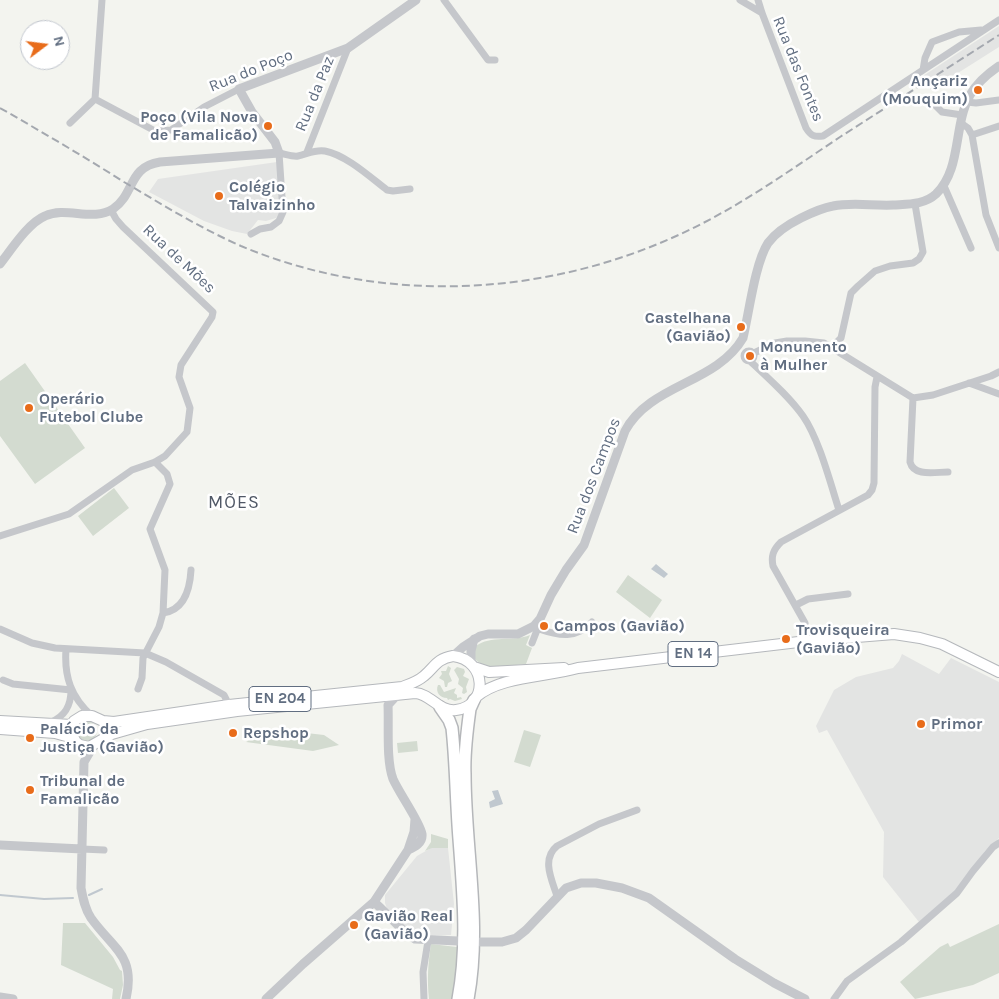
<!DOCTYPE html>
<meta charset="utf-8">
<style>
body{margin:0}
#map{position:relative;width:999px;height:999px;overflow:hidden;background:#f3f4ef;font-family:Karla,sans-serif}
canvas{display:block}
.north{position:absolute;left:20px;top:20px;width:50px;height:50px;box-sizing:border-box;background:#fff;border:1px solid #c0c5cd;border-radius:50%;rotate:75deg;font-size:14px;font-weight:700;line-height:20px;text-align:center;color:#616e81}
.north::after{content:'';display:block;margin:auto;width:18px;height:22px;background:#e86c1a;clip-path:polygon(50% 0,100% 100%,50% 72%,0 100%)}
</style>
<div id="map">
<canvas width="999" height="999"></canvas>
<div class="north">N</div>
</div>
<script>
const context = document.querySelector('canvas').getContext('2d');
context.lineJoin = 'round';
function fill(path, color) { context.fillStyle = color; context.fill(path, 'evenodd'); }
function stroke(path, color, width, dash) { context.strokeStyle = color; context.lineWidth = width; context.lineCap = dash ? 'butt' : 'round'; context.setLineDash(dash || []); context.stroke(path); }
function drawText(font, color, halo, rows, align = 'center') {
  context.font = font + ' Karla,sans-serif'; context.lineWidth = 5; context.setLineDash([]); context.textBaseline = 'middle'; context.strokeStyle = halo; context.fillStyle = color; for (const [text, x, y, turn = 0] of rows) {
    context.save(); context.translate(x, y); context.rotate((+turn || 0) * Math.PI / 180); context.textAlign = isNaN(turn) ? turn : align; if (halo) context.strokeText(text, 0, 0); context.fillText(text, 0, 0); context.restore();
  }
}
fill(new Path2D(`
 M999 26V47L931 90 923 76Z
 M277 162 280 211 278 215 276 218 266 221 258 220 247 234 232 231 204 221 149 192 158 179Z
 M902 654 939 674 951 658 999 682V838L985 851 958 888 919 922 883 877 884 832 827 730 819 733 816 726 834 690 856 677 893 668 899 661Z
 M431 848H448L454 904 451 935 424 936 412 933 388 912 385 903V895L417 856Z`), '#e3e4e3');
fill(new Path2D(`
 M25 363 85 448 35 484 0 436V381Z
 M114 488 129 508 93 536 78 516Z
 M628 575 662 600 650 618 616 592Z
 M530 635 526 645 532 648 526 664 487 668 473 658 476 646C490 635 513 642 530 635Z
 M448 666 451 668 449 674 452 681 448 683 447 687H445L444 681 439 678 442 674 441 671H446Z
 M457 667 464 669 465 672 463 676 469 679 466 687 467 692 464 694 462 693 463 688 458 684 459 679 454 670Z
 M438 685H440L444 692 456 688 454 693 457 695V698L461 697 462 699 455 701 450 699 448 700 447 698C440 698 435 692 438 685Z
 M77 731a10 10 0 1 1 20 0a10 10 0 1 1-20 0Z
 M271 729 324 735 339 745 313 751 246 742Z
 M524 730 541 735 530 767 514 762Z
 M417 741 418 751 398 753 397 743Z
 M431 834 448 839V848H432L425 851 431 842Z
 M63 923H85L113 957 120 970 122 971 123 985 120 999H112L113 989 61 965Z
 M999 924V973L973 985 915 999 900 982 940 947 948 943 950 947Z
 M431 944 457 947 458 961 455 999H429C427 980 428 963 431 944Z`), '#d3dbd0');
fill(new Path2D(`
 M656 564 668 574 664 578 651 569Z
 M498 790 503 804 490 808 489 802 495 799 492 791Z`), '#c0c8cf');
stroke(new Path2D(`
 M0 895 44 899 73 898
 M89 895 102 889`), '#c0c8cf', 2);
const primary = new Path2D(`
 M453 656C487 660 489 706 456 710 439 712 431 694 415 693L237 711 147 724 112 734 89 747 80 745 76 742 71 734V729L74 721 82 716H92L103 721 114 722 229 705 402 687C410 684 417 682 424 676 435 667 436 659 453 656Z
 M474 667 489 672 564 668
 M476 697C500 676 547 677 578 668L807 641 894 634 920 638 942 644 999 672
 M0 721 72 725
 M0 729 55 733 73 738`);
const trunk = new Path2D(`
 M440 707 449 720 452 728C456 765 456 802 459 839 463 892 468 947 458 999
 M468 999C482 924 465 849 465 774 464 752 467 731 470 709L474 700`);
stroke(primary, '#b5b8bc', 12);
stroke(trunk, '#b5b7ba', 14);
stroke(new Path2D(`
 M444 0 488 60H495
 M740 0 762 13
 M758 0 762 13 806 128C811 136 814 137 823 136L999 20
 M923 70 925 58 932 42 959 32 981 30
 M95 99 155 131 171 130 204 107 239 89
 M95 99 102 0
 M932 102 942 112 962 115
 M967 102 976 103 999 100
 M70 123 95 99
 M961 123 968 128 972 135 986 215 999 248
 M972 135 999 126
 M307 152 348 48
 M944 186 971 248
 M251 234 260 229 271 227 279 221 283 212 279 153C285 154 293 157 298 156 307 154 316 149 325 151 346 155 370 177 387 190L393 191 410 189
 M832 347 841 338 851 293 858 286 875 271 890 266 913 263 919 259 923 252 915 204
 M744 356a5 5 0 1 1 10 0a5 5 0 1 1-10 0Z
 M754 353 775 343 787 341H805L824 343 913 398 933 395 991 376 999 372
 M750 361C768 378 789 396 803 416 819 439 830 482 839 510
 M969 383 999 394
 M913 398 910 462C914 477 935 472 948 472
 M0 536 69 514 132 470 155 462 165 456 187 432 190 408 179 377 181 365 212 317 213 312 123 227 116 219 111 210
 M796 605 808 599 848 594
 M163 613C185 610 190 588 191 570
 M0 629 32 643 55 648 145 653 166 662 224 695 229 705
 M539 629C559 636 577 639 592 622
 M807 641 805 623 773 566C771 556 773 550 781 542L868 495 872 490 874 483 875 387 877 377
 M532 643 539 625
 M66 649C64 677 71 697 92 716
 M3 680 13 684 71 690
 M138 689 142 678 143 658 159 627 163 613 165 570 150 529 170 484 167 474 155 462
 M51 722C65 716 71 706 71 690
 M82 849 104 850
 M557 896C552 880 541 859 557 846L599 824 637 810
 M424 999 423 972 428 941
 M834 999 847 981 901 942 957 893 973 871 993 847 999 843`), '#c5c7cb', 7);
stroke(new Path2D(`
 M0 264C11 250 28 223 45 216 66 206 93 222 113 209 135 194 128 167 160 162L279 153 275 142 252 112 239 89 348 48 416 0
 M453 656 463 647 480 636 488 634H518L534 626 540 619 551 595 566 570 584 545 625 431C650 384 716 384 743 338 749 313 755 263 768 243 776 232 789 224 801 218 811 213 822 208 833 206 852 202 873 206 893 205 908 204 924 205 936 194 962 169 953 126 970 95 977 83 987 74 999 66
 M471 663V651L474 639
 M398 694 388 705C389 725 386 761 393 779 399 793 420 822 422 834 423 843 415 847 408 850
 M94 745 84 762 81 888C83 899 85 909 91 918 113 949 136 955 126 999
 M0 845 82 849
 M374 902C387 913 401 931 415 939L458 941
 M481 942H502L516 938 526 930 566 888 581 883H596L622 888 649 898 735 959 774 983 805 999
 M0 997 13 999
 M266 999 303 964 374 902 408 850 414 832 415 819`), '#c5c7cb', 9);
stroke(primary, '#fff', 10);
stroke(trunk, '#fff', 11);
stroke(new Path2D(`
 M0 108C42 132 83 156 124 182 163 205 200 228 241 246 379 304 538 298 674 237 733 211 786 173 840 137 893 103 946 69 999 35`), '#a4a8af', 2, [8, 4]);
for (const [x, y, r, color] of [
 [978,90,5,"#e86c1a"],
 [268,126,5,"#e86c1a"],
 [219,196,5,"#e86c1a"],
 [741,327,5,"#e86c1a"],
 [750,356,5,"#e86c1a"],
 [29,408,5,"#e86c1a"],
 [544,626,5,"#e86c1a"],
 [786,639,5,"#e86c1a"],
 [921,724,5,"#e86c1a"],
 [233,733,5,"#e86c1a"],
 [30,738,5,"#e86c1a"],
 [30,790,5,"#e86c1a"],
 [354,925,5,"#e86c1a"]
]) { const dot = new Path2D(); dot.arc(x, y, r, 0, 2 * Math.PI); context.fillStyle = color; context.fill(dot); stroke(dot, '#fff', 2); }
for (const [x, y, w] of [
 [693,654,50],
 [280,699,62]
]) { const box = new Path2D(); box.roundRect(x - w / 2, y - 12.5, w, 25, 4); context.fillStyle = '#fff'; context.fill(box); stroke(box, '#616e81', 1); }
drawText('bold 15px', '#616e81', null, [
 ["EN 14",693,654],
 ["EN 204",280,699]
]);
drawText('16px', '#616e81', '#fff', [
 ["Rua das Fontes",798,69,68],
 ["Rua do Poço",251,71,-22],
 ["Rua da Paz",315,94,-68],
 ["Rua de Mões",179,259,43],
 ["Rua dos Campos",594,476,-69]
]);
drawText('bold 16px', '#616e81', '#fff', [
 ["Ançariz",968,81,"right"],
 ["(Mouquim)",968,99,"right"],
 ["Poço (Vila Nova",258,117,"right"],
 ["de Famalicão)",258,135,"right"],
 ["Colégio",229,187],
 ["Talvaizinho",229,205],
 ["Castelhana",731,318,"right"],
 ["(Gavião)",731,336,"right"],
 ["Monunento",760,347],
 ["à Mulher",760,365],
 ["Operário",39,399],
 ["Futebol Clube",39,417],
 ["Campos (Gavião)",554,626],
 ["Trovisqueira",796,630],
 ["(Gavião)",796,648],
 ["Primor",931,724],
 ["Palácio da",40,729],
 ["Justiça (Gavião)",40,747],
 ["Repshop",243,733],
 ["Tribunal de",40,781],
 ["Famalicão",40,799],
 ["Gavião Real",364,916],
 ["(Gavião)",364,934]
], 'left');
context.letterSpacing = '1px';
drawText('18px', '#505866', '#fff', [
 ["MÕES",234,503]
]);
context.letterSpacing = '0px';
</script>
